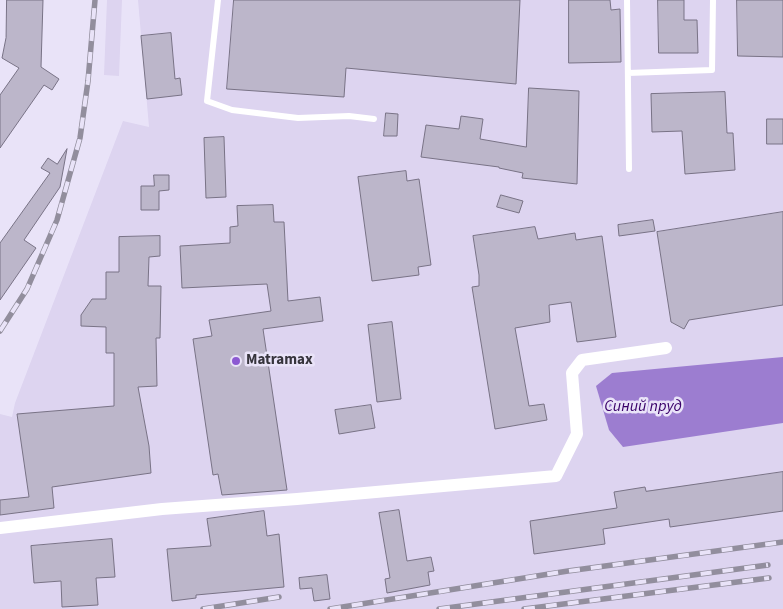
<!DOCTYPE html>
<meta charset="utf-8">
<style>
body{margin:0}
canvas{display:block;background:#e9e3f8}
</style>
<canvas width="783" height="609"></canvas>
<script>
const context = document.querySelector('canvas').getContext('2d');
context.lineJoin = 'round';
function fill(path, color) { context.fillStyle = color; context.fill(path, 'evenodd'); }
function stroke(path, color, width, dash) { context.strokeStyle = color; context.lineWidth = width; context.lineCap = dash ? 'butt' : 'round'; context.setLineDash(dash || []); context.stroke(path); }
function drawText(font, color, halo, rows, align = 'center') {
  context.font = font + ' "Source Sans 3",sans-serif'; context.lineWidth = 5; context.setLineDash([]); context.textBaseline = 'middle'; context.strokeStyle = halo; context.fillStyle = color; for (const [text, x, y, turn = 0] of rows) {
    context.save(); context.translate(x, y); context.rotate((+turn || 0) * Math.PI / 180); context.textAlign = isNaN(turn) ? turn : align; if (halo) context.strokeText(text, 0, 0); context.fillText(text, 0, 0); context.restore();
  }
}
fill(new Path2D(`
 M107 0H122L119 76 104 75Z
 M138 0H783V609H0V414L12 417 15 403 123 121 149 127Z`), '#ddd4f0');
fill(new Path2D(`
 M783 357V423L623 447 609 430 596 386 612 373Z`), '#9c7dd0');
const building = new Path2D(`
 M7 0H43L41 67 59 79 52 90 44 85 0 148V95L19 68 2 58 6 38Z
 M234 0H520L516 84 346 68 344 97 227 89Z
 M569 0H610L611 10 620 9 621 62 569 63Z
 M658 0H684V20H697L698 53H659Z
 M737 0H783V57L738 56Z
 M171 33 175 79 180 78 182 95 147 99 141 36Z
 M529 88 579 91 577 184 522 178 523 173 499 168V167L421 157 426 125 459 129 461 116 483 119 480 139 526 147Z
 M725 92 727 133H733L735 170 685 174 682 131 652 132 651 94Z
 M386 113 398 114 397 136H384Z
 M767 119H783V144H767Z
 M224 137 226 197 206 198 204 138Z
 M67 149 60 187 24 240 36 248 0 300V243L50 173 41 168 48 158 57 164Z
 M406 171 407 181 419 179 431 265 418 267 419 275 372 281 358 177Z
 M154 175H169V190L159 191V210H141V186H154Z
 M501 195 523 201 519 213 497 207Z
 M273 205 274 222H284L288 301 320 297 323 321 263 329 287 490 222 495 218 474 213 475 193 339 212 336 209 320 271 311 267 284 182 288 180 246 230 243V227L238 226 237 206Z
 M783 212V305L689 320 684 329 671 322 657 232Z
 M653 220 655 231 619 236 618 225Z
 M535 227 538 239 575 233 576 240 602 236 616 337 577 342 571 302 549 305 550 322 515 328 529 406 544 404 547 420 495 429 472 287 479 286V275L473 236Z
 M160 236V256L149 257 148 286H161L160 338H156L157 386 138 387 149 446 151 473 52 487 54 508 0 515V500L29 497 17 414 114 406V353H106V327L81 326V315L92 299H106V272H119V237Z
 M392 322 401 399 377 402 368 325Z
 M371 405 375 428 339 434 335 410Z
 M783 472V511L670 527 669 519 603 529 605 544 534 554 530 521 617 508 614 492 645 487 646 491Z
 M399 510 407 561 431 557 434 571 428 572 430 585 387 593 385 579 390 578 379 513Z
 M264 511 267 536 279 534 284 587 196 595V598L172 601 167 549 211 546 207 519Z
 M112 539 115 577 96 578 98 605 62 607 61 581 34 583 31 546Z
 M327 575 330 599 314 601 312 588 300 589 299 578Z`);
fill(building, '#bcb6ca');
stroke(building, '#797386', 1);
stroke(new Path2D(`
 M218 0 207 101 232 110 298 118 349 116 374 119
 M627 0 629 169
 M628 73 712 70 713 0`), '#fff', 6);
stroke(new Path2D(`
 M0 528 162 509 297 499 556 476 577 434 572 373 582 360 666 348`), '#fff', 12);
const rail = new Path2D(`
 M0 331 27 289 57 220 80 138 88 81 95 0
 M203 609 279 597
 M330 609 568 571 783 542
 M439 609 768 565
 M524 609 769 578`);
stroke(rail, '#928e9d', 5.5);
stroke(rail, '#e9e3f8', 4, [11]);
for (const [x, y, r, color] of [
 [236,361,5,"#8c59d2"]
]) { const dot = new Path2D(); dot.arc(x, y, r, 0, 2 * Math.PI); context.fillStyle = color; context.fill(dot); stroke(dot, '#e9e3f8', 2); }
drawText('bold 15px', '#36343c', '#e9e3f8', [
 ["Matramax",246,361]
], 'left');
drawText('italic 16px', '#390069', '#e9e3f8', [
 ["Синий пруд",643,407]
]);
</script>
